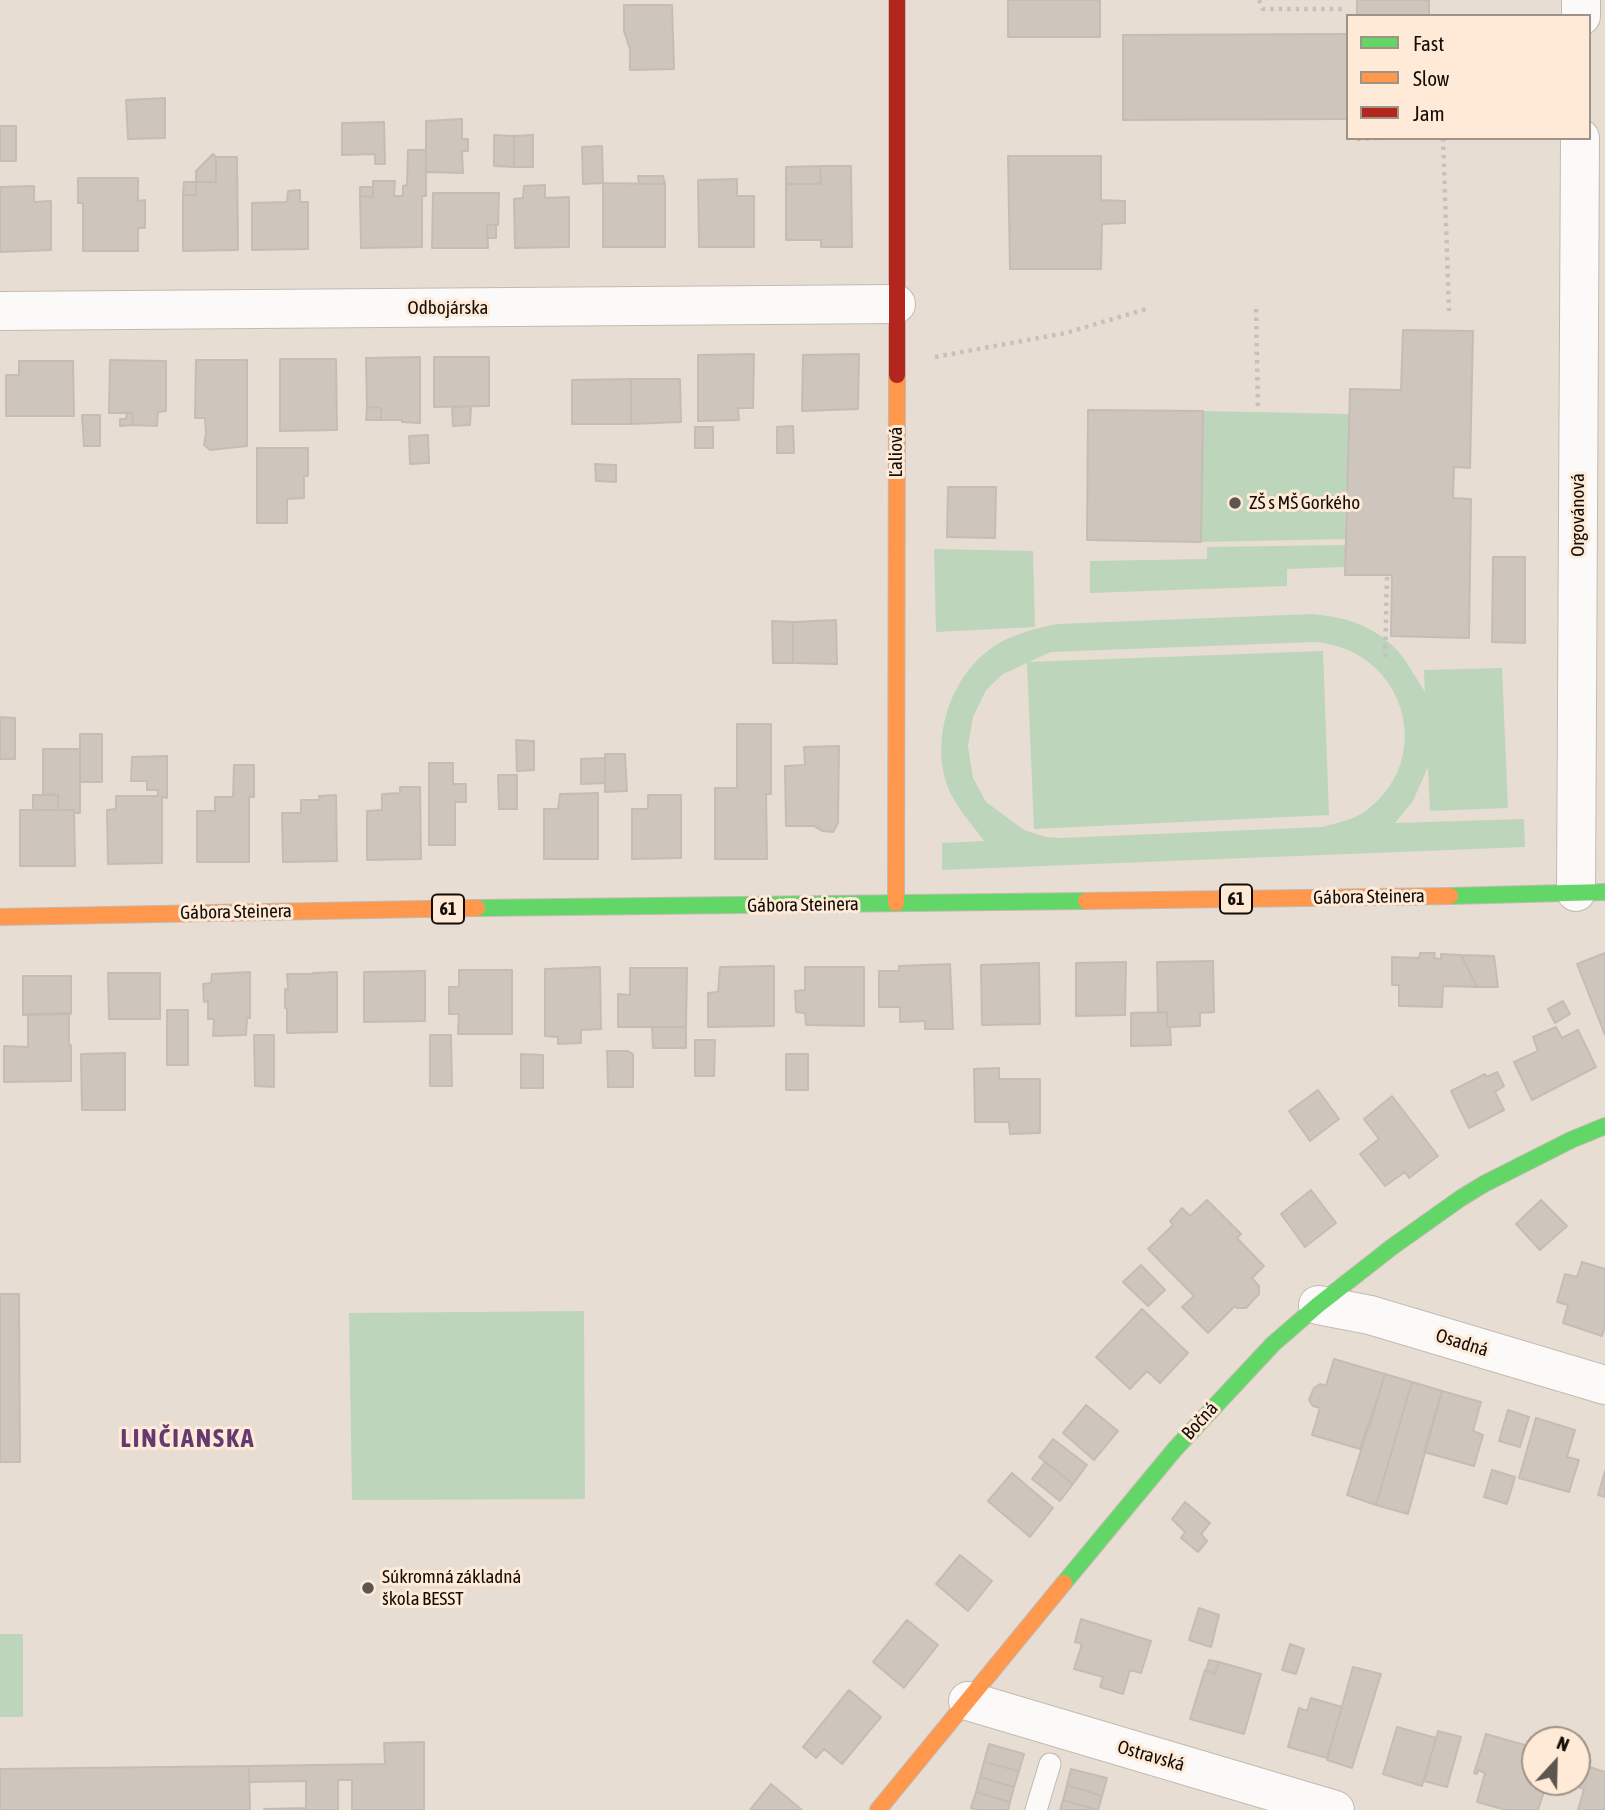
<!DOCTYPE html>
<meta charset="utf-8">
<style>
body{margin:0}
#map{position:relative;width:1605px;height:1810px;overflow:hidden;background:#e8ddd3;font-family:"Asap Condensed",sans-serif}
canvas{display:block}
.legend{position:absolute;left:1346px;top:14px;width:245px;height:126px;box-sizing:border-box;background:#feead7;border:2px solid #a09284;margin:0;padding:9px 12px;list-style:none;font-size:21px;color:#130d07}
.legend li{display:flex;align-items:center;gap:14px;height:35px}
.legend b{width:35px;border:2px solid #a09284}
.north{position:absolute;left:1521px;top:1726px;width:70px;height:70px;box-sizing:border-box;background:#feead7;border:2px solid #a09284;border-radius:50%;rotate:22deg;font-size:19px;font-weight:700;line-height:28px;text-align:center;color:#130d07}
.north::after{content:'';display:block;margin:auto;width:24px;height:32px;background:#5e564e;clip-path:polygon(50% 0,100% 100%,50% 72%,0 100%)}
</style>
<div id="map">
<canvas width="1605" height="1810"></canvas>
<ul class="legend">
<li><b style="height:9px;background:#63d668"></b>Fast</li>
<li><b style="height:9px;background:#ff974d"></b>Slow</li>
<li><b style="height:9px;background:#b3261e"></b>Jam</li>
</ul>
<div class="north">N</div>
</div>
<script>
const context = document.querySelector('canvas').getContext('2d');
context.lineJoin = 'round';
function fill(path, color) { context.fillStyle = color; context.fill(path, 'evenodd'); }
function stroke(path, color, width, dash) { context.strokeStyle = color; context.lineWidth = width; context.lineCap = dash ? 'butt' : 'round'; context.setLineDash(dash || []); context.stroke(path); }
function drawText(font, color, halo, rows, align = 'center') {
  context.font = font + ' "Asap Condensed",sans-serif'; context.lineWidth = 6; context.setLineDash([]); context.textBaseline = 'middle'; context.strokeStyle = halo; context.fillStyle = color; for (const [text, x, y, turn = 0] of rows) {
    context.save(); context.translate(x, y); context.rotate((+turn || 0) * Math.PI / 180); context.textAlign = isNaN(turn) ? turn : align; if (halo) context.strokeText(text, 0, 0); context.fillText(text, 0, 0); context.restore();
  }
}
fill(new Path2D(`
 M1203 411 1349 414 1345 539 1201 542Z
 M1345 545V567L1287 569V586L1090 593V561L1207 559V547Z
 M934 549 1033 551 1035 627 936 632Z
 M1312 614C1345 617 1373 625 1397 650 1408 663 1416 678 1425 692L1424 670 1502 668 1508 808 1430 811 1428 767 1413 801 1395 823 1524 819 1525 847 942 870V843L984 841C973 825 958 810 950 792 928 742 950 674 996 645 1014 634 1036 628 1057 624ZM1314 642C1403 648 1438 756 1367 810 1354 820 1337 823 1322 827L1060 838 1046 837 1024 830 986 802 973 778 968 746 973 717 986 690 1003 674 1027 663 1034 829 1329 815 1323 651 1029 662 1051 652Z
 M584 1311 585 1499 352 1500 349 1313Z
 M0 1634H23V1717H0Z`), '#bdd5bb');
const building = new Path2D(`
 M1008 0H1100V37H1008Z
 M1357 0H1429V16H1357Z
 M624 5H672L674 69 630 70V49L624 31Z
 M1348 34V119L1123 120V35Z
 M165 98V138L128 139 126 100Z
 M462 119V139H468V151H462L463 173 426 172V121Z
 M384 122 385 164H375V154L342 155V123Z
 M0 126H16V161H0Z
 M494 135 514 136V167L494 166Z
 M533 135V167H514V136Z
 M602 146 603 183 583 184 582 147Z
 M408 150H426V196H422V247L361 248 360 196 373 197V181H395L394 196H403V186L407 185Z
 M213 154 216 157V182H196V171Z
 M1008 156H1101V200L1125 201V223L1102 224 1101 269H1010Z
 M216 157H237L238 250 183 251V195H196V182H216Z
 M820 166 821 184H786V167Z
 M820 166H851L852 247H821V240H786V184H821Z
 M638 176H663L665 184H639Z
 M78 178H138V201L145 200V228H138V251H83V203H78Z
 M737 179V196H754V247H699L698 180Z
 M184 182H196V195H183Z
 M603 183 665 184V247H603Z
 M545 185V198L569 197V247L515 248 514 199 523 198 524 186Z
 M34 186V202L51 201V250L0 252V187Z
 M360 187H373V197L360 196Z
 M300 190V202H308V249L252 250V203L287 202 288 191Z
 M433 193H499L498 225H487L488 248H432Z
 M487 225H496V238H487Z
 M1403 330 1473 331 1470 468 1454 467 1453 498 1471 499 1469 638 1391 636 1392 575H1345L1350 389 1401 390Z
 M754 354 753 408H738L739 420 698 421V355Z
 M859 354 858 409 802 411 803 355Z
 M420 357V423L402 422V420H381V408L367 407 366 358Z
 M434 357H489V406L434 407Z
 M280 359H336L337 430 280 431Z
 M110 360 166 361V411L158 412 157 426 133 425 132 413H109Z
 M196 360H247V446L210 450 204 445 206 434 205 418H195Z
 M19 361H73L74 416H6V375H19Z
 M631 379V424H572V380Z
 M631 379H680L681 422 631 424Z
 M367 407 381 408V420H366Z
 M452 407H471L470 425 453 426Z
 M1088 410 1203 411 1201 542 1087 540Z
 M127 412 132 413 133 425 120 426V419H126Z
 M82 415H100V446H84Z
 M793 426 794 453H777V427Z
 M695 427H713V448H695Z
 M428 435 429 463 410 464 409 436Z
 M257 448H308V476H304V498L287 499V523H257Z
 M595 464 616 465V482L596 481Z
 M948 487H996L995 538 947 537Z
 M1493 557H1525V643L1492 642Z
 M836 620 837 664 793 663V622Z
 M772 621 793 622V663H773Z
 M0 717 15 718V759H0Z
 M737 724H771V794H766L767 859H715V788H737Z
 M80 734H102V782H80Z
 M516 740 534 741V770L517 771Z
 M839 746 838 823 833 832 822 831 814 826H786L785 766 805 765 804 747Z
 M43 749H80V813H74V810H58V795L43 794Z
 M605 754H625L627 791 605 792Z
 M167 756V798L162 797V863L108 864 107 810 116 809V796H158V790H147V781H131L132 757Z
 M605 758V783L581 784V759Z
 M429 763H453V784H466V802H455V845H429Z
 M234 765H254V797H249V862H197V811H215V797H233Z
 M498 775H517V809H499Z
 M400 787H420L421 859 367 860V811L382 810V794L400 793Z
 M598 793V859H544V809H558L560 794Z
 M33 795H58V810H33Z
 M336 795 337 861 283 862 282 813H301V800H320L319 796Z
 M648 795H681V858L632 859V809H648Z
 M20 810H74L75 866H20Z
 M1420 953H1435L1434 958 1441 959V954L1461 955 1477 987 1443 986 1442 1007 1399 1006V985H1392V957L1419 958Z
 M1605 953V1035L1577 964Z
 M1461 955 1494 956 1498 987H1477Z
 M1213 961 1214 1012 1200 1013V1026L1167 1027V1012L1158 1013 1157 962Z
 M1126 962 1125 1015 1076 1016V963Z
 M1039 963 1040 1024 982 1025 981 965Z
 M950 964 953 1029H925V1021L900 1022V1007H879V971H899V966Z
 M774 966V1026L708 1027V993L718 992 720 967Z
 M600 967 601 1029 581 1030V1043L558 1044V1037L545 1036V969Z
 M805 967H864V1026L806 1025 805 1013 796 1012 795 991 805 990Z
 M630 968H687L686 1027H618V994L630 995Z
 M459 970H512V1034H458L459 1014H449V987H459Z
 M425 971V1021L364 1022V972Z
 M250 972V1018H247L246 1035 213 1036 214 1019H208V1001L204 1002 203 984 211 983 212 974Z
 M337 972V1032L287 1033V1008H285V989L288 990 287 974H313V973Z
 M108 973H160V1019H109Z
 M23 976H71V1014L23 1015Z
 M1563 1001 1570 1014 1555 1023 1548 1009Z
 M167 1010H188V1065H167Z
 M1167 1012V1027H1170L1171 1045 1131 1046V1013Z
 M69 1013V1045H71V1081L4 1082V1046L28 1047V1014Z
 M652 1027H686V1048H653Z
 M1556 1027 1562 1038 1578 1030 1596 1067 1532 1100 1514 1062 1538 1051 1533 1037Z
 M254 1035H274V1087L255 1086Z
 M430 1035H451L452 1086H430Z
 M695 1040H715L714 1076H695Z
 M607 1051H628L633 1054V1087H608Z
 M125 1053V1110H82L81 1054Z
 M521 1054 543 1055V1088H521Z
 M786 1054H808V1090H786Z
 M999 1068V1079H1040V1133L1010 1134 1009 1122H975L974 1069Z
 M1497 1072 1504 1086 1495 1092 1504 1110 1469 1128 1451 1091 1485 1074 1487 1077Z
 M1318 1090 1339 1119 1310 1141 1289 1111Z
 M1392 1096 1438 1156 1409 1178 1405 1172 1385 1186 1360 1154 1379 1139 1364 1119Z
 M1311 1190 1336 1223 1305 1247 1281 1214Z
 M1207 1200 1241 1234 1237 1238 1264 1266 1252 1278 1259 1286V1294L1246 1308H1237L1235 1306 1208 1333 1182 1307 1194 1296 1148 1249 1173 1225 1170 1221 1182 1208 1190 1216Z
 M1541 1200 1567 1226 1540 1250 1516 1224Z
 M1582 1262 1605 1269V1326L1602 1336 1563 1323 1568 1305 1557 1302 1565 1274 1577 1277Z
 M1141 1265 1165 1290 1148 1306 1123 1282Z
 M0 1294H19L20 1462H0Z
 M1142 1309 1188 1353 1160 1383 1147 1371 1130 1389 1096 1357Z
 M1334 1359 1385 1374 1370 1424H1368L1360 1449 1312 1435 1320 1408 1313 1406 1309 1400 1314 1388 1320 1384 1326 1386Z
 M1385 1374 1412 1382 1376 1505 1347 1495Z
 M1412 1382 1442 1391 1408 1514 1376 1505Z
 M1442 1391 1481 1402 1473 1431 1483 1435 1474 1466 1424 1452Z
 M1086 1405 1118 1431 1094 1460 1063 1433Z
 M1508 1410 1529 1417 1520 1447 1499 1441Z
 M1536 1418 1575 1430 1567 1457 1579 1460 1569 1492 1519 1478Z
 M1053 1439 1087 1465 1073 1484 1039 1457Z
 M1045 1462 1073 1484 1060 1501 1032 1479Z
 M1492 1470 1515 1477 1507 1504 1484 1497Z
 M1605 1471V1497L1598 1495Z
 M1012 1473 1053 1508 1030 1537 988 1501Z
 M1185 1502 1210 1523 1201 1534 1207 1541 1198 1552 1181 1538 1185 1532 1172 1519Z
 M960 1555 992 1581 968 1611 936 1584Z
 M1199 1608 1219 1615 1211 1647 1189 1640Z
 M1081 1619 1151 1641 1141 1673 1130 1670 1123 1694 1100 1687 1103 1677 1074 1669 1082 1644 1075 1642Z
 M907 1620 938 1645 904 1688 873 1662Z
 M1290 1644 1304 1649 1296 1674 1282 1670Z
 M1209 1660 1219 1662 1215 1674 1206 1671Z
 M1219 1662 1261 1674 1244 1734 1190 1719 1205 1670 1215 1674Z
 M1353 1667 1381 1674 1352 1768 1327 1760Z
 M849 1690 881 1717 842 1764 824 1749 816 1758 803 1747Z
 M1311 1698 1342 1707 1327 1758 1288 1747 1299 1708 1307 1711Z
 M1397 1727 1436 1738 1422 1786 1383 1774Z
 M1438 1731 1461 1737 1447 1787 1424 1781Z
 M1486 1734 1535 1748V1782H1547L1538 1810H1506L1477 1802 1485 1773 1478 1770 1477 1774 1474 1773Z
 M424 1742V1810H352V1780H338V1810H264V1809L306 1808V1781L249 1782V1766L385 1764 384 1743Z
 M989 1744 1024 1754 1019 1771 984 1762Z
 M984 1762 1019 1771 1014 1787 980 1777Z
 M1578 1763 1605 1772V1810H1578L1584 1789 1572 1785V1782H1577Z
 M249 1766 250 1810H0V1769Z
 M1071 1769 1107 1778 1102 1796 1067 1785Z
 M980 1777 1014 1787 1010 1802 976 1792Z
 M771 1784 802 1810H750Z
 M1067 1785 1102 1796 1098 1810 1063 1800Z
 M976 1792 1010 1802 1008 1810H977L971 1808Z
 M1063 1800 1097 1810H1060Z`);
fill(building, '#cec6bd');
stroke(building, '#c5bdb5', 2);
const lane = new Path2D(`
 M1036 1810 1050 1764`);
const street = new Path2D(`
 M1581 16V0
 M0 311 896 304
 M1576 892 1580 138
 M1318 1305 1370 1315 1605 1385
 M968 1701 1335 1810`);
const fast = new Path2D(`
 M1450 896 1605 892
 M477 908 1086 901
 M1064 1583 1175 1449 1273 1344 1318 1305 1392 1247 1461 1198 1484 1184 1571 1140 1605 1126`);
const slow = new Path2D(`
 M1086 901 1450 896
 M896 903 897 375
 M0 917 477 908
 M878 1810 1064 1583`);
const jam = new Path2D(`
 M897 375V0`);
stroke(lane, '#c2bab2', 23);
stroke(street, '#c2bab2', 40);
stroke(fast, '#c2bab2', 18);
stroke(slow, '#c2bab2', 18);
stroke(jam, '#c2bab2', 18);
stroke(new Path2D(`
 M1259 0 1263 9H1342
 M1443 138 1449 311
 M1357 139 1377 138
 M1256 309 1258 411
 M935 357 1066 333 1146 309
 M1385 657 1387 576`), '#c5c1be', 4.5, [3.5, 5]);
stroke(lane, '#fcfaf8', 21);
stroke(street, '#fcfaf8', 38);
stroke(fast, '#63d668', 16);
stroke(slow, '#ff974d', 16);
stroke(jam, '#b3261e', 16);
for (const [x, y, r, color] of [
 [1235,503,7,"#5e564e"],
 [368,1588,7,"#5e564e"]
]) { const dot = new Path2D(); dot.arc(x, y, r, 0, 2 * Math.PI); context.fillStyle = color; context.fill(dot); stroke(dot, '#feead7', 2.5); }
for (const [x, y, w] of [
 [1236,899,32],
 [448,909,32]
]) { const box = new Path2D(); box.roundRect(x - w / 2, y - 14.5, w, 29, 5); context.fillStyle = '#feead7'; context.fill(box); stroke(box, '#130d07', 2); }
drawText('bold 18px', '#130d07', null, [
 ["61",1236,899],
 ["61",448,909]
]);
drawText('19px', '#130d07', '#feead7', [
 ["Odbojárska",448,308],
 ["Ľaliová",896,452,-90],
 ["Orgovánová",1578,515,-90],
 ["Gábora Steinera",1369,897,-1],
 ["Gábora Steinera",803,905,-1],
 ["Gábora Steinera",236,912,-1],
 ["Osadná",1462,1343,17],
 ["Bočná",1200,1421,-48],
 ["Ostravská",1151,1756,16]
]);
drawText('19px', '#130d07', '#feead7', [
 ["ZŠ s MŠ Gorkého",1249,503],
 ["Súkromná základná",382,1577],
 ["škola BESST",382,1599]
], 'left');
context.letterSpacing = '2px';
drawText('bold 26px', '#643a70', '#feead7', [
 ["LINČIANSKA",188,1439]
]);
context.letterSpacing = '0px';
</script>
